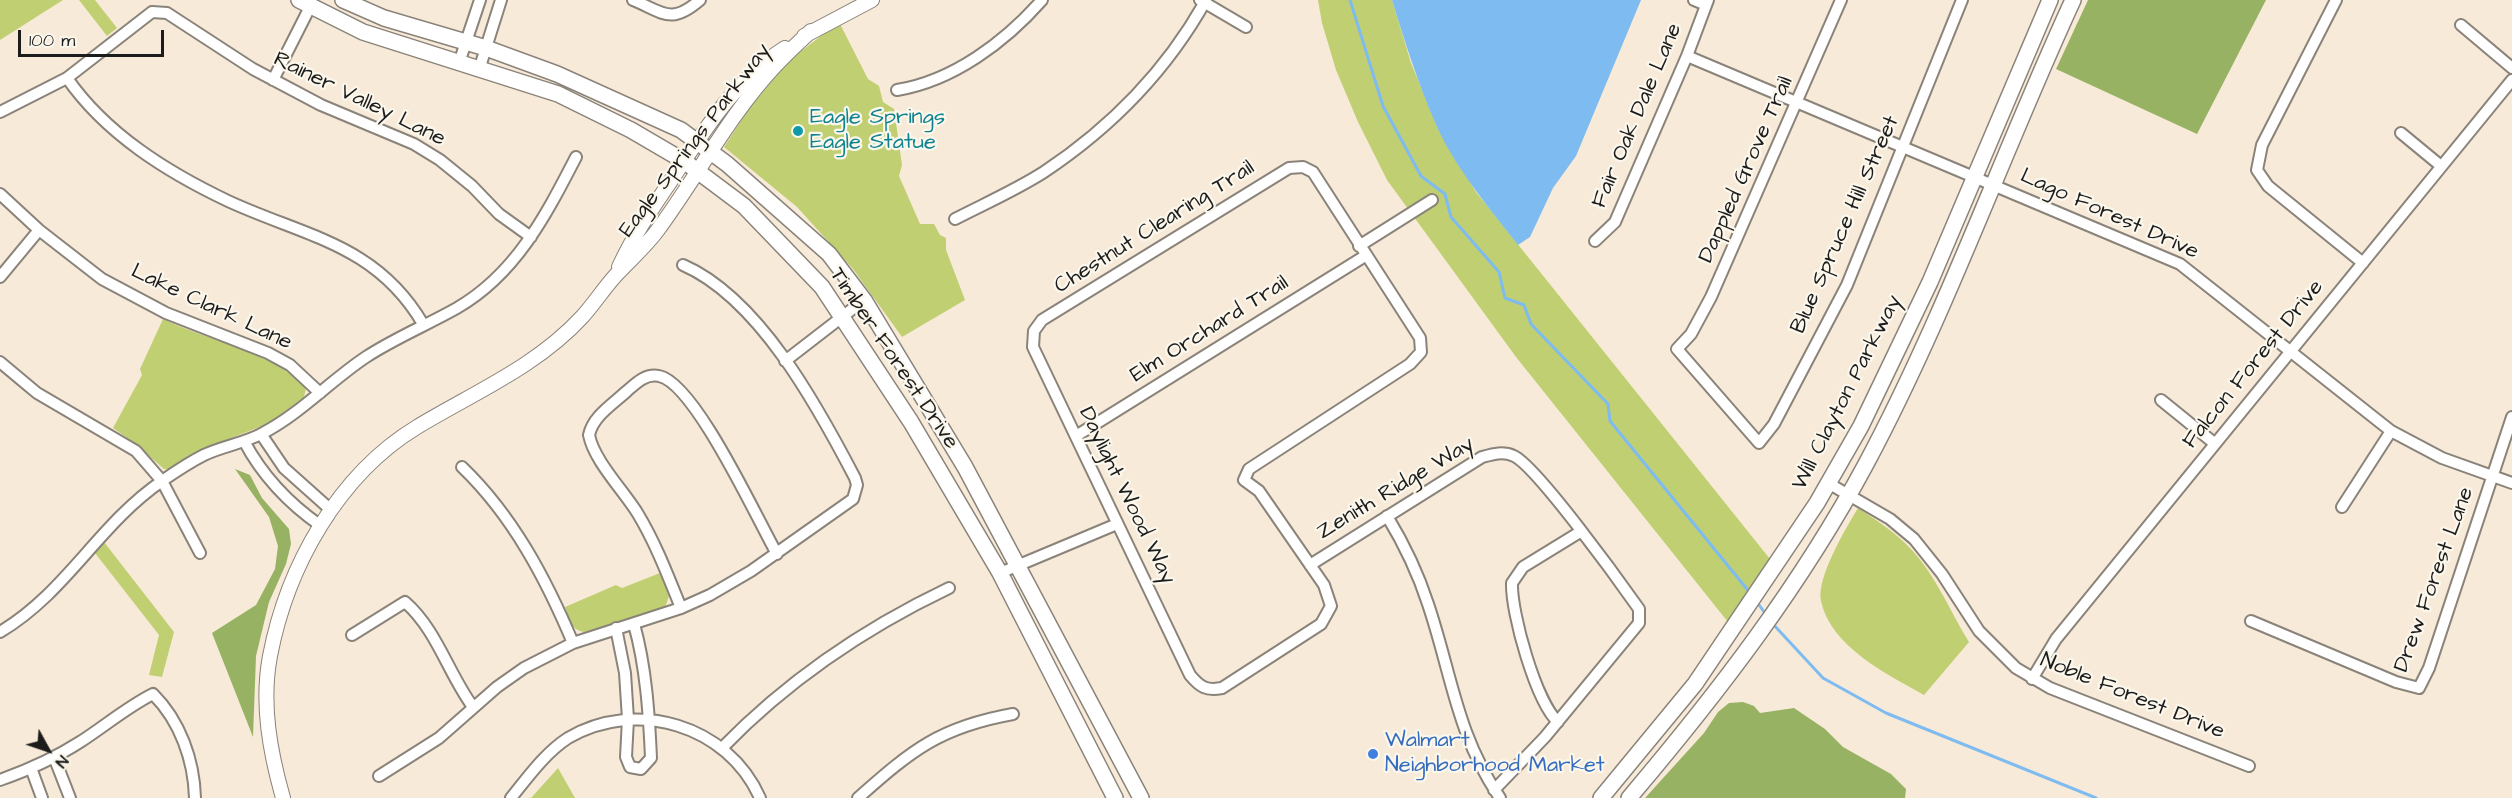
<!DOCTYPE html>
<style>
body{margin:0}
#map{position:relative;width:2512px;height:798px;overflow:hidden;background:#f8ead8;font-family:"Architects Daughter",sans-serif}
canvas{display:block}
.north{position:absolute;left:18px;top:720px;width:60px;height:60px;-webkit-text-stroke:4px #fbf7ec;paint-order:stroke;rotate:130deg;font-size:16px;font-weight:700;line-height:24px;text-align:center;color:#1c1c1c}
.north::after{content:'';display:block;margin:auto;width:21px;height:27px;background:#1c1c1c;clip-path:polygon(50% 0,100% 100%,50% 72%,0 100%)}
.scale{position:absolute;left:18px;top:30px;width:146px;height:27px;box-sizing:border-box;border:3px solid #1c1c1c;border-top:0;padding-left:8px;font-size:18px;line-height:21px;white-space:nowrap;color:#1c1c1c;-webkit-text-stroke:4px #fbf7ec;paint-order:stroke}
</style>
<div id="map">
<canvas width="2512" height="798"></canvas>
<div class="north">N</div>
<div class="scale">100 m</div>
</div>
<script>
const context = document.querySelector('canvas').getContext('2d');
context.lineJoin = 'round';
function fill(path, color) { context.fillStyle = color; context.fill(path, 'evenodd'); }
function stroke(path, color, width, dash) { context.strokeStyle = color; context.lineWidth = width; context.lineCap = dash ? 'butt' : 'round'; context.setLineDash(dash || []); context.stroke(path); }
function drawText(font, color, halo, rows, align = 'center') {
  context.font = font + ' "Architects Daughter",sans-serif'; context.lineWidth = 4.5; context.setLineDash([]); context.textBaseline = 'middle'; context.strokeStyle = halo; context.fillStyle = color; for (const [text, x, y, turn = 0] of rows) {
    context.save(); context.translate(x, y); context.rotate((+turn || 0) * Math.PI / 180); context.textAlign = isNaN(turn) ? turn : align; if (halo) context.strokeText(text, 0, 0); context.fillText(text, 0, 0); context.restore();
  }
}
fill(new Path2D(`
 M0 0H63L0 40Z
 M79 0H95L117 28 107 36Z
 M1318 0H1392L1411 63 1438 129 1476 192 1770 559 1728 622 1516 357 1387 180 1358 122 1336 70 1322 23Z
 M839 22 868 79 879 86 883 102 894 109 902 165 899 176 920 224H934L940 235 946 238V250L965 300 902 337 853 269 797 207 724 147 750 107 791 59Z
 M163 319C209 341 265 350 303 384L306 388 304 397 270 423 218 443 169 469H164L133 442 113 428 142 375 140 369Z
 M1858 508C1876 520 1895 532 1910 548 1935 574 1950 611 1969 642L1924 695C1887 674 1831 647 1821 601 1816 578 1846 528 1858 508Z
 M104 542 174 632 162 677 149 675 159 635 95 553Z
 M660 573 669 596 665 608 585 632C571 631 569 618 565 607L616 585 622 588Z
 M558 768 575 798H531Z`), '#c0cf71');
fill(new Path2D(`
 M2088 0H2266L2197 134 2056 69Z
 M235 469 250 475 262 498 289 529 291 544 286 564 269 602 256 656 253 737 212 633 256 605 275 569 278 546 269 517Z
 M1743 702 1754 706 1760 713 1794 708 1825 729 1843 747 1891 774 1906 789 1905 798H1645L1704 733 1718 712 1729 703Z`), '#98b263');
fill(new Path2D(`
 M1392 0H1641L1576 156 1553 188 1530 237 1518 245C1489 208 1457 170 1437 127 1419 86 1405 43 1392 0Z`), '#7ebbf1');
stroke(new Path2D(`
 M1350 0 1383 106 1421 176 1445 194 1451 217 1499 272 1505 298 1524 305 1531 324 1608 404 1610 421 1751 594
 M1757 602 1767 616
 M1772 623 1823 678 1886 713 2096 798`), '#7ebbf1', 3);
const minor = new Path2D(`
 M633 0C664 13 671 25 700 0
 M1200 0 1246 27
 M1694 0 1706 5
 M1841 0 1711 297 1691 334 1677 349 1759 443 1774 424 1847 285 1962 0
 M2336 0 2262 145 2257 170 2268 186 2363 263
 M2461 25 2512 68
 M1687 56 2180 264 2391 431 2442 458 2512 483
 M459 63 480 0
 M479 70 501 0
 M67 78C106 134 167 172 228 201 306 237 376 244 423 324
 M273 80 310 7
 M897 90C953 81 1005 42 1042 0
 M0 112 67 78 152 12 167 13 253 69 321 105 414 144 440 160 472 186 499 214 531 237
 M2401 133 2441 166
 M1303 167 1313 172 1420 338 1421 352 1410 364 1249 469 1244 480 1259 491 1324 585 1331 606 1321 624 1222 688C1206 691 1200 687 1190 675L1033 347 1034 331 1042 320 1289 168Z
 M0 194 39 230 102 279 166 313 268 353 290 365 320 393
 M955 219C984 204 1016 190 1044 172 1110 128 1167 70 1206 0
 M1595 241 1615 222 1687 56 1708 0
 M1359 246 1432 200
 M0 277 39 230
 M785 361 864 300
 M0 362 37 393 136 451 162 481 200 553
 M2161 400 2214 443
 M261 434 284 468 331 510
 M1076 436 1365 256
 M244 441C263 477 288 503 321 526
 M462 467C513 516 546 579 573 643
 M1828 483 1890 519 1914 539 1942 574 1979 631 2016 668 2050 688 2249 766
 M2342 507 2391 431
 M1387 516C1404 544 1418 573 1428 604 1452 675 1456 733 1500 798
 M1310 565 1482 457C1493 454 1503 451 1514 456 1537 467 1620 582 1639 609V623L1545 737 1494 790
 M1000 573 1117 524
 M681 608C668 576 656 544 638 514 624 491 594 461 589 435 593 416 613 404 627 391 636 383 646 373 659 376 695 383 757 519 777 554
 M2251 621 2396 682 2419 688 2429 668 2512 417
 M616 628 625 673 628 719 626 757 630 767 641 769 651 758C649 713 646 667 634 624
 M0 632C67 592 98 525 162 481 175 472 190 462 204 455 223 446 245 443 263 433 301 413 330 381 366 357 395 338 427 325 457 308 516 274 546 215 576 157
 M352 635 405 602C437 630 448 673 473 707
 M2032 679 2056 639 2512 80
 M1558 722C1536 702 1511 613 1512 583L1523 567 1580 532
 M722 748C788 680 863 629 949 588
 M54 757 70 798
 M31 768 42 798
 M379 776 439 738 497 687 524 668 573 643 681 608 710 595 751 571 853 499 857 485 855 478C818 407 759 298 683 265
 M0 780C28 770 55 758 80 742 105 726 127 707 153 694 180 721 194 760 195 798
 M511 798C528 777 545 753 568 738 636 698 728 725 760 798
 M858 798C912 750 940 727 1013 714`);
const tertiary = new Path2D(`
 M804 36 872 0
 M619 267C634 234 654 206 674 176 706 128 736 79 785 48
 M283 798C270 752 261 704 270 656 287 567 338 475 417 427 473 393 536 367 582 317 594 304 604 288 616 275 630 260 645 247 657 231 697 177 729 115 775 66 787 53 799 42 811 31`);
const secondary = new Path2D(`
 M299 0 363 32 558 94 631 130 684 161 744 206 822 287 911 422 1000 573 1115 798
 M343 0 384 18 486 48 557 74 681 130 727 164 829 254 864 300 965 467 1141 798
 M1601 798 1695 684 1817 503 1861 426 1930 282 2050 0
 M1629 798C1718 693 1801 585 1866 464 1946 314 2002 154 2073 0`);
stroke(minor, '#8a837a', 14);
stroke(tertiary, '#8a837a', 16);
stroke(secondary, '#8a837a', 18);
stroke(minor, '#fff', 10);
stroke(tertiary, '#fff', 14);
stroke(secondary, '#fff', 15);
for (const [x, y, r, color] of [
 [798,131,6,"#0f9aa8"],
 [1373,754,6,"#3f7fe0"]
]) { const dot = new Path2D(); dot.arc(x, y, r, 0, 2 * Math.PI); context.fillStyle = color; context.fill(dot); stroke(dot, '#fbf7ec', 2); }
drawText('22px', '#1c1c1c', '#fbf7ec', [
 ["Rainer Valley Lane",359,100,26],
 ["Fair Oak Dale Lane",1638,116,-67],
 ["Eagle Springs Parkway",696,141,-53],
 ["Dappled Grove Trail",1747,170,-66],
 ["Lago Forest Drive",2109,215,24],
 ["Blue Spruce Hill Street",1846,225,-66],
 ["Chestnut Clearing Trail",1155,228,-32],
 ["Lake Clark Lane",211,308,25],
 ["Elm Orchard Trail",1210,330,-32],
 ["Timber Forest Drive",893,359,56],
 ["Falcon Forest Drive",2254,365,-51],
 ["Will Clayton Parkway",1848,393,-63],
 ["Zenith Ridge Way",1396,489,-31],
 ["Daylight Wood Way",1126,496,64],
 ["Drew Forest Lane",2435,580,-70],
 ["Noble Forest Drive",2132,697,22]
]);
drawText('22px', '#0d838f', '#fbf7ec', [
 ["Eagle Springs",810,118],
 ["Eagle Statue",810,143]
], 'left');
drawText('22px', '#366cbe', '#fbf7ec', [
 ["Walmart",1385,741],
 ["Neighborhood Market",1385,766]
], 'left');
</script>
